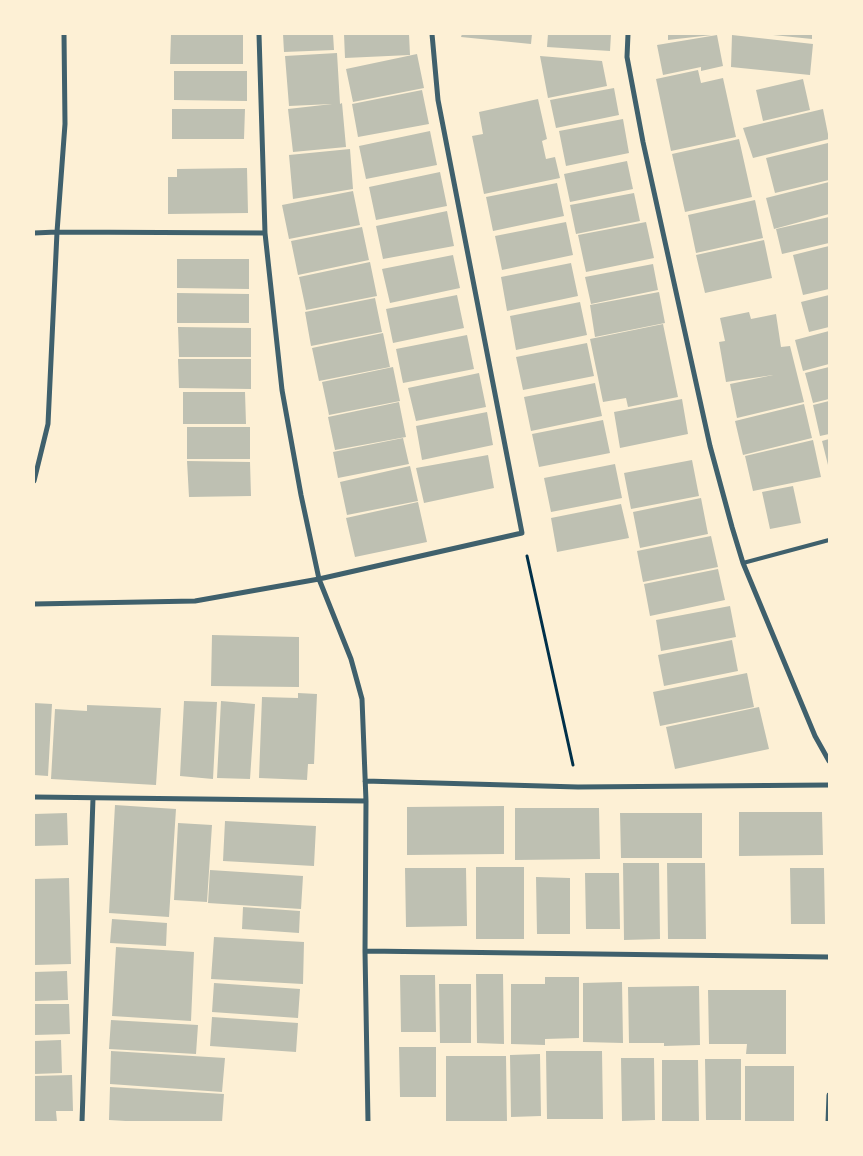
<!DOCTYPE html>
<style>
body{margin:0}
#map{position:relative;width:863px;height:1156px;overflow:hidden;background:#fdf0d5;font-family:Quicksand,sans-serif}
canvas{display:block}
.frame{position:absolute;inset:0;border:35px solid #fdf0d5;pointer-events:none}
</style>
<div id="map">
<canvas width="863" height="1156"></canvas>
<div class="frame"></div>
</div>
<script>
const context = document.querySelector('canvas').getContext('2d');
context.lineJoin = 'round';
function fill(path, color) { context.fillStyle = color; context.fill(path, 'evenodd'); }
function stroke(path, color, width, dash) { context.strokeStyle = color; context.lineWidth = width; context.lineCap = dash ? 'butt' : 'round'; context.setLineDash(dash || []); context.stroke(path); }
fill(new Path2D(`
 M171 34H243V64H170Z
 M283 34H333L334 50 284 52Z
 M344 34H409L410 55 345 58Z
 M462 34H532L531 44 461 37Z
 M548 34H611L610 51 547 47Z
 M668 34H712V35L668 40Z
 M773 34H812V39L773 35Z
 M717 35 723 66 701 71V67L663 75 657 45Z
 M732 35 813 44 810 75 731 67Z
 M337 53 340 104 342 103 346 147 293 152 288 109 332 104 289 106 285 56Z
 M417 54 424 88 353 102 346 69Z
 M540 56 602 61 607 86 548 98Z
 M698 70 701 83 723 78 736 137 671 151 656 79Z
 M174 71H247V101L174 100Z
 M803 79 810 110 763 121 756 90Z
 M614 88 619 115 556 128 550 100Z
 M422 90 429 124 358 137 352 104Z
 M538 99 547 139 542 141 546 159 555 157 560 178 484 194 472 136 483 134 479 112Z
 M172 109H245L244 139H172Z
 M823 109 829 139 753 158 743 128Z
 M623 119 629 153 566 166 559 131Z
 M430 131 437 165 366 179 359 146Z
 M739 139 752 197 685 212 672 154Z
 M828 143 829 180 775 193 766 158Z
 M350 149 353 189 293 199 289 155Z
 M627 161 633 189 570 202 564 174Z
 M247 168 248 213 168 214V177H177V169Z
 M440 172 447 206 376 220 369 187Z
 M829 182V214L774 229 766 198Z
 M557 183 564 216 493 231 486 197Z
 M353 191 360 225 289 239 282 205Z
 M634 193 640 221 576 234 570 205Z
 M755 200 763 238 696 253 688 215Z
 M447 211 454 246 383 259 376 226Z
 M829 217V243L782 254 776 229Z
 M566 222 573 255 502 270 495 236Z
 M646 222 654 258 586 272 578 235Z
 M362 227 369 260 298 275 291 241Z
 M764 240 772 278 705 293 696 255Z
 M829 246V289L803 295 793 255Z
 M453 255 460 288 390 303 382 269Z
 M177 259H249V289L177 288Z
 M370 262 377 296 306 310 299 277Z
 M571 263 578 296 507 311 501 277Z
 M653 264 658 290 591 304 585 277Z
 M659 292 665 323 595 337 590 305Z
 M177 293 249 294V323H177Z
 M457 295 464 328 393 343 386 309Z
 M829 295V327L809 332 801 302Z
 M375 298 382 332 311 346 305 312Z
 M580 302 587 335 516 350 510 316Z
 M749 312 751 319 776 314 781 347 790 346 804 402 737 418 730 384 773 375 726 382 719 342 725 341 720 318Z
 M663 324 678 397 628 407 626 398 603 402 590 339Z
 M178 327 251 328V357H179Z
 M829 331V364L803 371 795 340Z
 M383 333 390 367 319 381 312 348Z
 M467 335 474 369 403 383 396 349Z
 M587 343 594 376 523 390 516 357Z
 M178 359H251V389L179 388Z
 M393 367 400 401 329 415 322 382Z
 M829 367V399L813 403 805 373Z
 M479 373 486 407 416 421 408 388Z
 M595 383 602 416 531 431 524 397Z
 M183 392H245L246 424H183Z
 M682 399 688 434 620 448 614 412Z
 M829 401V434L820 436 813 405Z
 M399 402 406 437 335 450 328 417Z
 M804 404 812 438 743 455 735 421Z
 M487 412 493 445 422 460 416 426Z
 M603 420 610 453 539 467 532 434Z
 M187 427H250V459H187Z
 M403 438 409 464 338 478 333 452Z
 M829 439V469L822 441Z
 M813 440 821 477 753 491 745 456Z
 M488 455 494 488 424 503 416 468Z
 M692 460 699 496 631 509 624 473Z
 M187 461 250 462 251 496 189 497Z
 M615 464 622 498 551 512 544 478Z
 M410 466 418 501 347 515 340 482Z
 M793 486 801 523 770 529 762 492Z
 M701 498 708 534 640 548 633 512Z
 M418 502 427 542 355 557 346 518Z
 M621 504 629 538 557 552 551 518Z
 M711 536 718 567 643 582 637 551Z
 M718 569 725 600 650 616 644 584Z
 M730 606 736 637 661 651 656 620Z
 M212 635 299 637V687L211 686Z
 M732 640 738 671 664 686 658 655Z
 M747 673 754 707 660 726 653 692Z
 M298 693 317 694 314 764H308L307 780 259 778 262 697 298 698Z
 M184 701 217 702 213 779 180 776Z
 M221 701 255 704 250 779 217 778Z
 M34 703 52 704 48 776 34 775Z
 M87 705 161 708 156 785 51 779 55 709 87 711Z
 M759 707 769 749 675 769 666 727Z
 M115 805 176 809 169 917 109 913Z
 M504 806V854L407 855V807Z
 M515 808H599L600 859 515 860Z
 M739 812H822L823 855 739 856Z
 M67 813 68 845 34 846V814Z
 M620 813H702V858H621Z
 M225 821 316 826 314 866 223 861Z
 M178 823 212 825 207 902 174 900Z
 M623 863H659L660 939 624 940Z
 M667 863H705L706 939H668Z
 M476 867H524V939H476Z
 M405 868H466L467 926 406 927Z
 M790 868H824L825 924H791Z
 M210 870 303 876 301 909 208 903Z
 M585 873H619L620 929H586Z
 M536 877 570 878V934H537Z
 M69 878 71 964 34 965V879Z
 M243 907 300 911 299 933 242 929Z
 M112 919 167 923 166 946 110 943Z
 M214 937 304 942 303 984 211 979Z
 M116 947 194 952 191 1021 112 1016Z
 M67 971 68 1000 34 1001V972Z
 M476 974H503L504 1044 477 1043Z
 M400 975H435L436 1032H401Z
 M545 977H579V1038L545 1039V1045L511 1044V984H545Z
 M622 982 623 1043 583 1042V983Z
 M214 983 300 989 298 1018 212 1012Z
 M439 984H471V1043H440Z
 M699 986 700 1045 664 1046V1043H629L628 987Z
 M708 990H786V1054H746L747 1044H709Z
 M34 1004H69L70 1034 34 1035Z
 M212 1017 298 1023 296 1052 210 1046Z
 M111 1020 198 1025 196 1054 109 1049Z
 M61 1040 62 1073 34 1074V1041Z
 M399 1047H436V1097H400Z
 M111 1051 225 1058 222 1092 110 1084Z
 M546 1051H602L603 1119H547Z
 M540 1054 541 1116 511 1117 510 1055Z
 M446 1056H506L507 1122H446Z
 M621 1058H654L655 1120 622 1121Z
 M705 1059H741V1120H706Z
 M662 1060H698L699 1122H662Z
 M745 1066H794V1122H745Z
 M72 1075 73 1111H56L57 1122H34V1076Z
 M110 1087 224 1094 222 1122H142L109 1120Z`), '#bec0b2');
stroke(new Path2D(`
 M527 556 573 765`), '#003049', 3);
stroke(new Path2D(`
 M743 563 829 540`), '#3f606c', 4);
stroke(new Path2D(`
 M259 34 265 233 282 390 301 495 319 579 351 659 362 699 366 801 365 951 368 1122
 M628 34 627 57 643 142 710 446 732 527 743 563 815 736 829 761
 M34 233 57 232 265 233
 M34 481 48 424 57 232 65 124 64 34
 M34 604 195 601 319 579 522 533 438 100 432 34
 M365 781 578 787 829 785
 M34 797 366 801
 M365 951 829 957
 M82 1122 93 798
 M828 1122 829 1095`), '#3f606c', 5);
</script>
